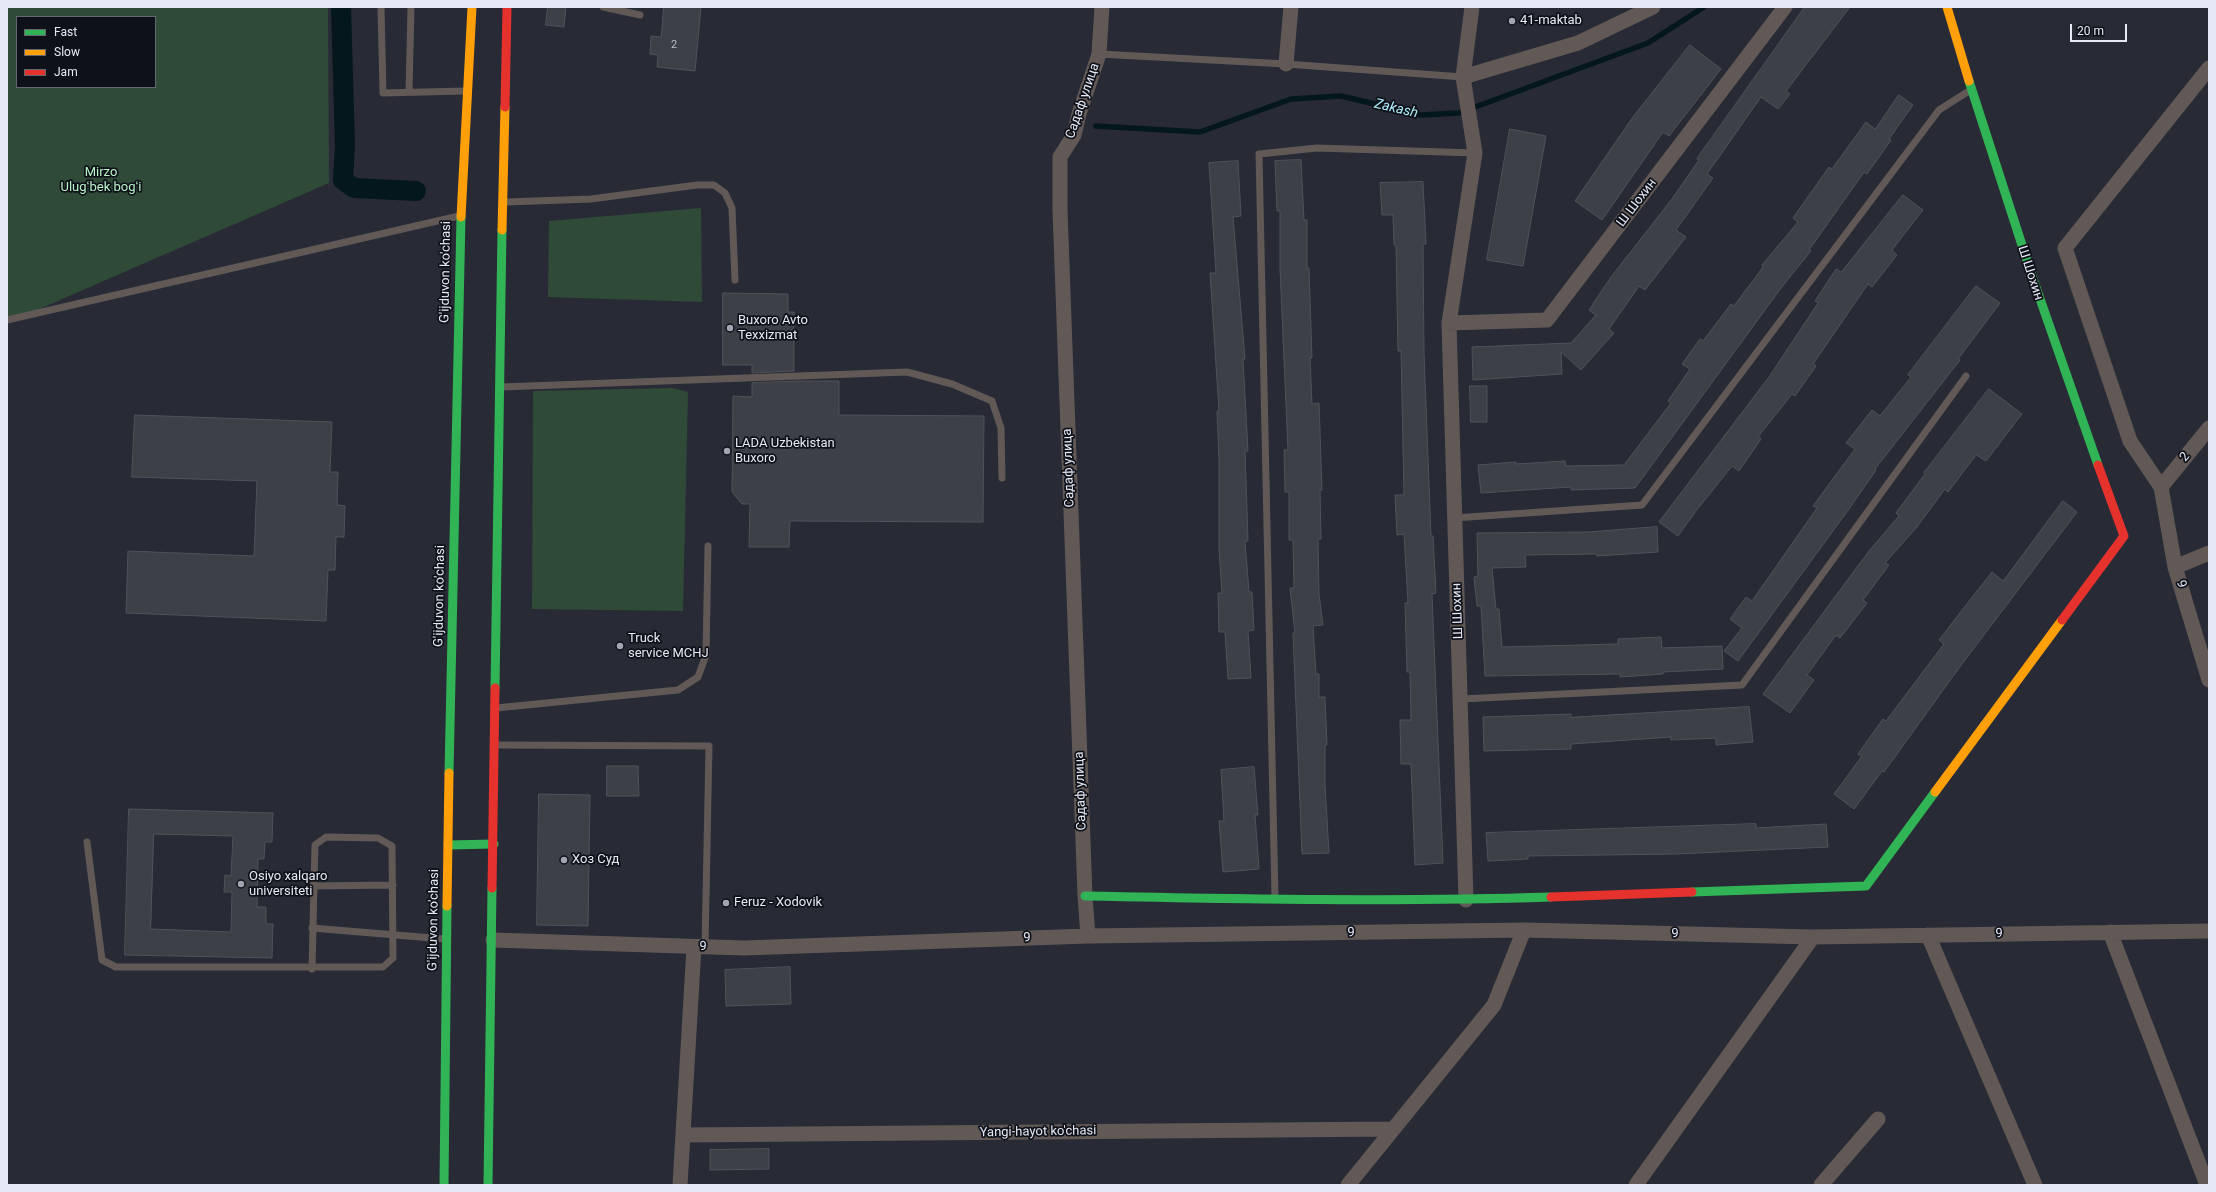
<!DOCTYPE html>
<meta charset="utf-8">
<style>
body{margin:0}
#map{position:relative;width:2216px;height:1192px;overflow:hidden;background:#282a35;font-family:Roboto,sans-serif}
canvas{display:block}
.frame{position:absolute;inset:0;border:8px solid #e5e9f5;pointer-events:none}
.legend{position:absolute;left:16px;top:16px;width:140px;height:72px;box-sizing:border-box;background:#0f1119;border:1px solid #656771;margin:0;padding:5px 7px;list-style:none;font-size:12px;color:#e5e9f5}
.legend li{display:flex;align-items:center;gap:8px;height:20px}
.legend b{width:20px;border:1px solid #656771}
.scale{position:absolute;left:2070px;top:24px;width:57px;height:18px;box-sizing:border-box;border:2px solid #e5e9f5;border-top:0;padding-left:5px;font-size:12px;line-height:14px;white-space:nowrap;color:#e5e9f5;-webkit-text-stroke:3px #0f1119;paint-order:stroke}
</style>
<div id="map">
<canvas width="2216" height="1192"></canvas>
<div class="frame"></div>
<ul class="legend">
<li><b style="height:5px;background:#30b455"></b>Fast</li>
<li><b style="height:5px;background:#ff9f0a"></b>Slow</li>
<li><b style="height:5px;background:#e5322d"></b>Jam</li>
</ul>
<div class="scale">20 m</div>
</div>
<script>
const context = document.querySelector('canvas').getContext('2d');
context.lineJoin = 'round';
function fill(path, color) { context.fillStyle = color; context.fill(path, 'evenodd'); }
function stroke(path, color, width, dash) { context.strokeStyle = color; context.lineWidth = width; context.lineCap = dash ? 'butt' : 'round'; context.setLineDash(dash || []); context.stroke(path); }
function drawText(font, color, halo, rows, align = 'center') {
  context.font = font + ' Roboto,sans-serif'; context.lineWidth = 3.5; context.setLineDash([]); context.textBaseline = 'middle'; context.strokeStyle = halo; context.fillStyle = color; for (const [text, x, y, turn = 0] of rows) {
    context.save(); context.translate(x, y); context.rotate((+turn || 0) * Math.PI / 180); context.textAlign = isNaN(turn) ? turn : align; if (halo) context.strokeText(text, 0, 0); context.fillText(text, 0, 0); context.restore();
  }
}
fill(new Path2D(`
 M7 7H328L329 183 7 323ZM17 17H155V87H17Z
 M701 208 702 302 548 297 549 221Z
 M672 388 688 392 683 611 532 609 533 391Z`), '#304a38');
stroke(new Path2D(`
 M1096 126 1200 132 1291 99 1341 96 1421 115 1459 113 1648 43 1704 7`), '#04171d', 5.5);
stroke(new Path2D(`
 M341 7 345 146 343 180 354 188 416 191`), '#04171d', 20);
const building = new Path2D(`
 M548 7H566L564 27 546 25Z
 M664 7H701L695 71 657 67 658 55 650 54 651 36 661 37Z
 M1805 7H1850L1786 91 1790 94 1778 109 1761 97 1707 174 1713 178 1676 230 1686 237 1645 290 1639 286 1609 329 1614 333 1581 370 1561 352 1562 374 1473 380 1472 347 1571 343 1596 315 1589 310 1611 277 1672 199 1699 160 1697 159Z
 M1690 45 1721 69 1669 136 1663 132 1602 220 1575 201 1633 117Z
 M1899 95 1913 105 1889 139 1891 140 1867 174 1864 172 1809 250 1811 251 1781 288 1635 488 1571 490V487L1481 493 1478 465 1516 462V464L1565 461 1566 466 1624 465 1671 403 1668 401 1690 369 1682 364 1700 339 1703 341 1731 304 1734 306 1763 267 1762 265 1798 222 1793 218 1829 167 1832 169 1866 122 1875 129Z
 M1510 129 1546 136 1523 266 1487 260Z
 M1301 160 1304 220H1307V268H1309L1312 358H1310L1312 404 1319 403 1322 490H1320L1321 539H1318L1319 594 1323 625 1313 626 1316 674H1319V697H1325L1327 745H1325V785L1329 853 1302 854 1293 633H1295L1290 588H1294L1293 540H1289V492H1285L1284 450H1288L1280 269V211H1277L1275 161Z
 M1238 161 1241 216 1233 217 1245 359H1243L1248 451H1245L1248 541H1245L1249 592H1252L1254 630 1248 631 1251 678 1228 679 1225 632H1219L1218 593H1222L1219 548V459L1217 411H1219L1210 273H1216L1209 163Z
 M1423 182 1426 244H1423L1424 354 1431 536H1433L1436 593 1432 594 1443 863 1415 865 1411 764H1401L1400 720H1411L1410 672H1407L1405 603H1408L1404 534 1397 535 1395 495H1404L1401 351H1398L1396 245H1394L1393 215H1382L1380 183Z
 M1903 195 1923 210 1892 250 1897 255 1872 287 1868 284 1813 364 1816 366 1795 396 1792 394 1758 437 1761 439 1739 471 1732 466 1696 511 1678 536 1659 522 1769 377 1818 303 1815 301 1836 269 1841 272Z
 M1976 286 2000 303 1958 359 1960 360 1875 469 1876 470 1849 509 1738 661 1724 651 1742 628 1730 619 1746 597 1752 601 1817 508 1813 506 1855 449 1846 443 1872 410 1880 416 1911 377 1908 375Z
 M723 293 788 294V312H794V371L752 373V365H723Z
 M801 381H839V415L984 416 983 522 790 521 789 547H749L750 504H742L732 492 733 396 752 397V383Z
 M1470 386H1487V422H1471Z
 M1989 389 2022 414 1986 461 1976 455 1948 492 1945 489 1916 528 1885 563 1889 565 1863 600 1867 603 1840 638 1836 635 1807 675 1814 680 1790 713 1763 694 1869 551 1899 516 1896 513 1925 474 1924 473Z
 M135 415 332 422 330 472H338L337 505 345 506 344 537H336L335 570H328L326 621 126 613 128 551 254 556 257 481 132 477Z
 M2063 501 2077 512 1959 668 1884 772 1882 771 1854 809 1834 794 1862 756 1858 754 1883 719 1886 721 1944 644 1939 640 1963 609 1992 572 2003 581Z
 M1657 527 1658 552 1597 556V554L1525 555 1526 567 1492 568 1496 609H1499L1502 647 1618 644V639L1661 637 1662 648 1722 646 1723 669 1663 672V674L1620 677V674L1485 676 1481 606H1477L1474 577 1478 576 1477 533 1588 532Z
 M1749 707 1753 742 1716 745V738L1671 740V737L1571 744V749L1484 751 1483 717 1571 714V717Z
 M607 766H638L639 796H607Z
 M1254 767 1258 815H1255L1259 869 1223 872 1219 821H1224L1221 770Z
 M539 794 590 795 588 926 537 925Z
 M129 809 273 813 272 842H265L264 859H258L257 907H266V924H273L272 958 125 955ZM154 834 233 836 231 876 225 875 224 892H232L231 932 151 929Z
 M1756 824V828L1826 824 1828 847 1676 854 1528 856V859L1488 861 1486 833Z
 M790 967 791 1004 726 1006 725 970Z
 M769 1149V1169L710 1170V1150Z`);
fill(building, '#3e4048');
stroke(building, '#50525b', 1);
stroke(new Path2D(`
 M381 7 383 93 465 91
 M603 7 640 15
 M1099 54 1286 64 1463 77
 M409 92 411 7
 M506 202 591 199 697 185H714L725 193 732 208 735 280
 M7 320 459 216
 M501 387 907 372 952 384 992 401 1001 428 1002 478
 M1454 518 1642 505 1939 110 1969 91
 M1462 699 1742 685 1966 376
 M496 708 678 690 698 677 706 655 708 546
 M497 745 709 746 705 947
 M87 842 102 960 116 967H383L393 958 392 846 378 838 326 837 315 845 312 969
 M313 886 393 885
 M1275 898 1259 154 1317 148 1475 153
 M312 928 444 939`), '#625956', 7);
stroke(new Path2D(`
 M1286 64 1291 7
 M2209 68 2065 248 2130 441 2161 487 2175 567 2209 680
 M1463 77 1578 43 1653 7
 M1449 323 1547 320 1785 7
 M2161 487 2209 428
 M2175 567 2209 553
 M1466 900 1449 323 1475 153 1463 77 1472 7
 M2110 932 2207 1185
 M1928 935 2035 1185
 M1088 936 1085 896 1060 210V157L1074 135 1079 114 1099 54 1102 7
 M493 940 744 948 1088 936 1524 930 1813 937 2209 931
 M683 1135 1392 1129
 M680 1185 694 947
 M1348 1185 1494 1005 1524 930
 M1636 1185 1813 937
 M1821 1185 1878 1119`), '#625956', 15);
stroke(new Path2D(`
 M1969 81 2031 273 2098 465
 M495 688 502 230
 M449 773 461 217
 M448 845 494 844
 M1692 892 1866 886 1935 792
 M1085 896C1240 899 1396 902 1551 897
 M444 1185 447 906
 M488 1185 492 888`), '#30b455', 9);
stroke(new Path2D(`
 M1947 7 1969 81
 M461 217 472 7
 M502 230 505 107
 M1935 792 2062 620
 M447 906 449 773`), '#ff9f0a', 9);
stroke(new Path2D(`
 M505 107 507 7
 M2062 620 2124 536 2098 465
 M492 888 495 688
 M1551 897 1692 892`), '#e5322d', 9);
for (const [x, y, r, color] of [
 [1512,21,4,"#a3a6b2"],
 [730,328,4,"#a3a6b2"],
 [727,451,4,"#a3a6b2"],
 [620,646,4,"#a3a6b2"],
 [564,860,4,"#a3a6b2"],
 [241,884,4,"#a3a6b2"],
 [726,903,4,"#a3a6b2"]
]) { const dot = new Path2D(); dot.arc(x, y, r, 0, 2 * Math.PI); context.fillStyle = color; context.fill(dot); stroke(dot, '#0f1119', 1.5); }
drawText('11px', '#bbbfca', null, [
 ["2",674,45]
]);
drawText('13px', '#e5e9f5', '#0f1119', [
 ["41-maktab",1520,21],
 ["Buxoro Avto",738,321],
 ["Texxizmat",738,336],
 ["LADA Uzbekistan",735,444],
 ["Buxoro",735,459],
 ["Truck",628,639],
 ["service MCHJ",628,654],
 ["Хоз Суд",572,860],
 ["Osiyo xalqaro",249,877],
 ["universiteti",249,892],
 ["Feruz - Xodovik",734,903]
], 'left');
drawText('13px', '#e5e9f5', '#0f1119', [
 ["Садаф улица",1083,101,-71],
 ["Ш Шохин",1637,203,-53],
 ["G'ijduvon ko'chasi",446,272,-89],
 ["Ш Шохин",2030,273,72],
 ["2",2185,457,-50],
 ["Садаф улица",1069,468,-92],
 ["9",2181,584,74],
 ["G'ijduvon ko'chasi",440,596,-89],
 ["Ш Шохин",1458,611,-92],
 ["Садаф улица",1081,791,-92],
 ["G'ijduvon ko'chasi",434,920,-89],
 ["9",1351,933,-1],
 ["9",1675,934,1],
 ["9",1999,934,-1],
 ["9",1027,938,-2],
 ["9",703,947,2],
 ["Yangi-hayot ko'chasi",1038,1132,-1]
]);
drawText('13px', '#b7f3c7', '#0f1119', [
 ["Mirzo",101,173],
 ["Ulugʻbek bogʻi",101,188]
]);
drawText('italic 14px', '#adeefd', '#0f1119', [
 ["Zakash",1396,109,13]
]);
</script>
